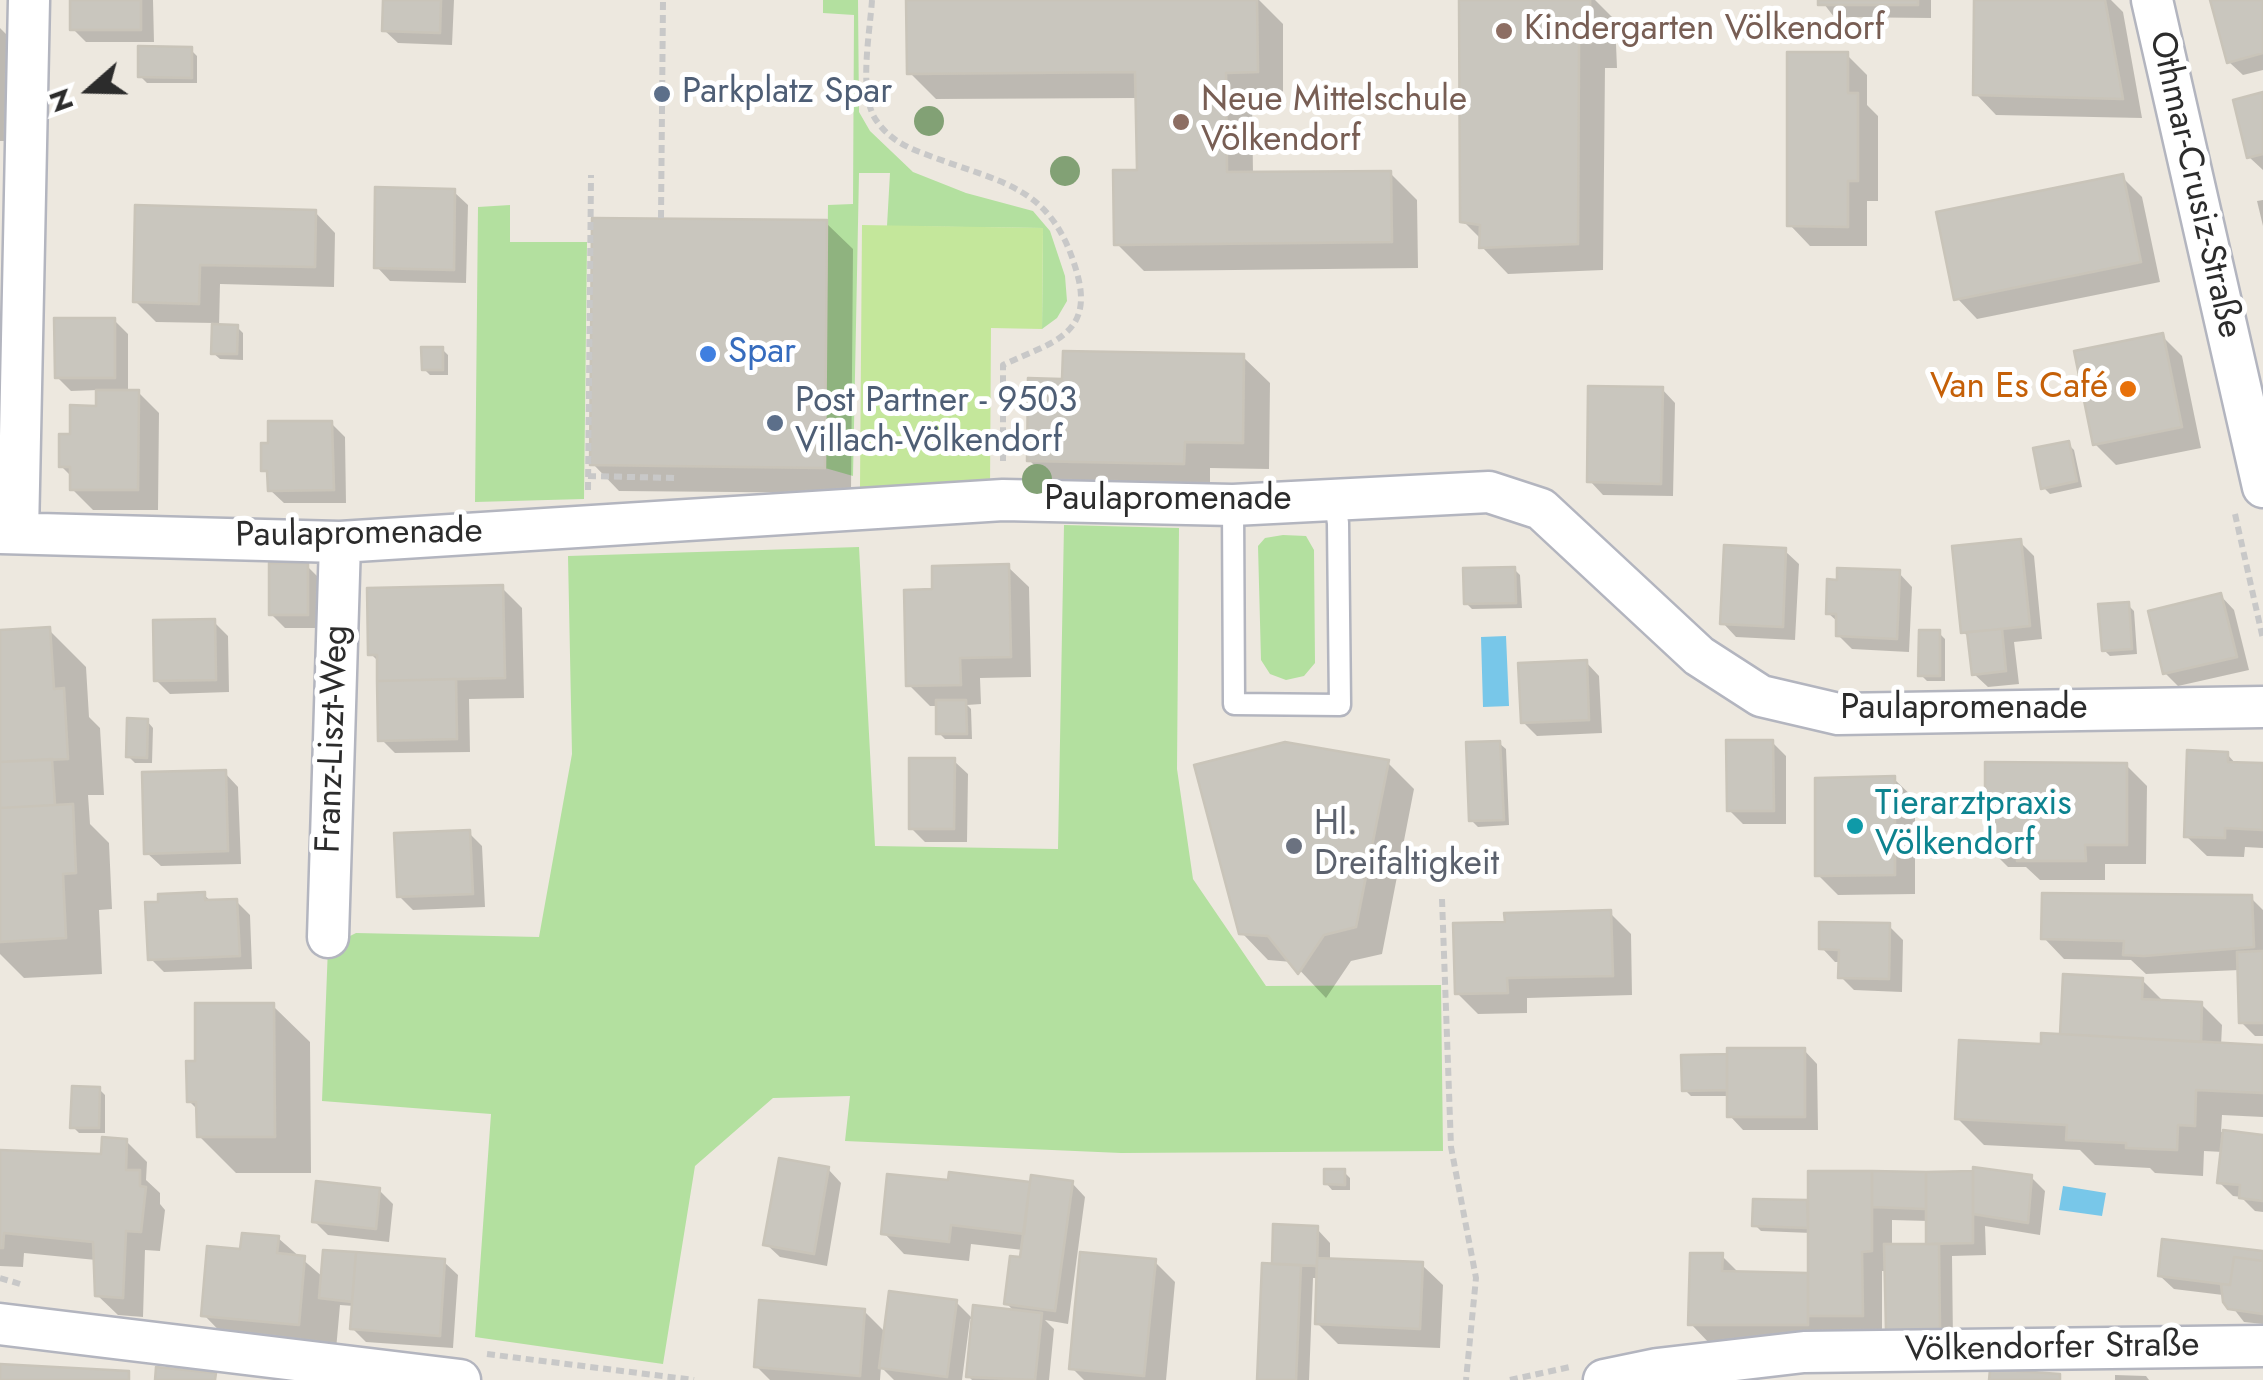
<!DOCTYPE html>
<meta charset="utf-8">
<style>
body{margin:0}
#map{position:relative;width:2263px;height:1380px;overflow:hidden;background:#ede8df;font-family:Jost,sans-serif}
canvas{display:block}
.north{position:absolute;left:40px;top:40px;width:100px;height:100px;-webkit-text-stroke:8px #fff;paint-order:stroke;rotate:250deg;font-size:28px;font-weight:700;line-height:40px;text-align:center;color:#2c2c2c}
.north::after{content:'';display:block;margin:auto;width:35px;height:45px;background:#2c2c2c;clip-path:polygon(50% 0,100% 100%,50% 72%,0 100%)}
</style>
<div id="map">
<canvas width="2263" height="1380"></canvas>
<div class="north">N</div>
</div>
<script>
const context = document.querySelector('canvas').getContext('2d');
context.lineJoin = 'round';
function fill(path, color) { context.fillStyle = color; context.fill(path, 'evenodd'); }
function stroke(path, color, width, dash) { context.strokeStyle = color; context.lineWidth = width; context.lineCap = dash ? 'butt' : 'round'; context.setLineDash(dash || []); context.stroke(path); }
function drawText(font, color, halo, rows, align = 'center') {
  context.font = font + ' Jost,sans-serif'; context.lineWidth = 10; context.setLineDash([]); context.textBaseline = 'middle'; context.strokeStyle = halo; context.fillStyle = color; for (const [text, x, y, turn = 0] of rows) {
    context.save(); context.translate(x, y); context.rotate((+turn || 0) * Math.PI / 180); context.textAlign = isNaN(turn) ? turn : align; if (halo) context.strokeText(text, 0, 0); context.fillText(text, 0, 0); context.restore();
  }
}
fill(new Path2D(`
 M823 0H858L859 112 870 131 913 172 966 193 1033 211 1050 231 1065 276 1067 301 1057 318 1042 329 1043 228 887 226 890 173H859L853 476 825 468 828 205 853 204 854 15 823 13Z
 M510 205V242H587L584 499 475 502 478 207Z
 M1064 525 1179 528 1177 769 1193 879 1266 986 1441 985 1443 1151 1121 1153 845 1141 850 1096 773 1098 695 1166 663 1364 475 1337 491 1114 322 1101 328 947 356 933 539 937 572 754 568 556 859 547 875 846 1058 849Z
 M1283 535 1306 536 1314 550 1315 663 1304 676 1286 680 1270 674 1261 660 1258 546 1265 538Z`), '#b3e09f');
fill(new Path2D(`
 M862 225 1043 228 1042 329 991 328 990 489 860 487Z`), '#c4e79b');
fill(new Path2D(`
 M1506 636 1509 706 1483 707 1481 637Z
 M2063 1186 2106 1193 2102 1216 2059 1210Z`), '#78c7e9');
fill(new Path2D(`
 M72 0H153L154 42H86L73 29Z
 M385 0H454L452 45 398 43 384 30Z
 M909 0H1259L1283 24V98H1252L1253 174 1390 173 1417 200 1418 268 1144 271 1117 244 1139 173 1138 98 936 99 910 73Z
 M1462 0H1595L1615 20 1617 68H1605L1603 270 1508 274 1482 247V240L1463 221Z
 M1821 0H1931V18L1834 17Z
 M1976 0H2111L2123 12 2142 118 1996 115 1976 94Z
 M2213 0H2263V70L2243 75 2229 62Z
 M0 28 14 42V141H0Z
 M191 50 197 56V83H147L140 76Z
 M1847 55 1867 75V105L1878 116V201H1867V246H1810L1790 225Z
 M2263 95V170L2249 157Z
 M2122 177 2142 197 2160 282 1977 319 1957 298Z
 M454 192 468 205 466 283 390 281 377 267Z
 M2263 200V226L2257 201Z
 M137 208 315 212 335 233 334 287 220 284 219 327H237L243 333V360L220 359 213 353 214 323 156 322 135 301Z
 M826 223 853 249 851 493 619 491 593 464Z
 M114 320 128 334V392H138L159 413 158 510H93L72 489V477L61 466 72 437 98 408V390L71 391 57 377Z
 M2162 336 2182 356 2201 448 2116 465 2095 444Z
 M442 349 448 355V375H430L424 369Z
 M1243 357 1270 383 1269 469 1210 468V490L1056 487 1029 460 1065 381Z
 M1662 389 1675 403 1673 496 1603 495 1590 481Z
 M331 423 345 437 346 503H284L270 490V477L264 470Z
 M2068 444 2074 450 2082 487 2050 494 2043 487Z
 M2020 542 2034 556 2042 639 2014 642 2019 684 1988 687 1974 674 1971 639 1963 632Z
 M1785 551 1799 564 1795 640 1736 637 1723 623Z
 M307 566 320 579 321 628H285L271 614Z
 M1008 567 1029 587 1031 677 980 678 981 704 967 705 971 709 972 739H945L939 733 938 706H930L909 685 935 591Z
 M1514 569 1520 575 1522 608 1472 609 1466 603Z
 M1899 573 1912 587 1909 652 1852 649 1838 635 1839 623 1828 613 1839 582Z
 M502 588 522 608 524 698 469 699 470 752 395 753 381 739 380 663 371 654Z
 M2221 596 2234 610 2249 670 2178 686 2165 673Z
 M2128 605 2134 611 2137 654 2110 656 2104 650Z
 M214 622 228 636 229 692 170 694 156 680Z
 M49 630 86 667 89 717 100 728 104 795H88L90 824 109 843 112 909 99 910 102 974 24 978 0 954V633Z
 M1939 633 1945 639V681H1927L1921 675Z
 M1586 662 1599 676 1602 733 1537 736 1523 722Z
 M147 721 153 728 152 763H135L128 756Z
 M1772 742 1786 756V824H1743L1729 810Z
 M1499 743 1506 749 1509 825 1478 827 1471 820Z
 M2227 754 2237 765H2263V848L2245 847 2244 857 2207 856 2186 836Z
 M954 761 968 774 967 842H925L911 828Z
 M1387 762 1414 789 1382 954 1351 961 1326 998 1292 962 1268 960 1241 932Z
 M2126 765 2147 786 2146 864H2105V880H2040L2026 867H2008L1987 846Z
 M225 773 238 787 241 864 161 866 147 853Z
 M1894 779 1915 799V894L1838 895 1818 875Z
 M469 833 482 846 485 907 413 910 399 896Z
 M204 895 212 902 236 901 250 915 252 969 164 972 150 958Z
 M2251 898 2263 910V1036H2255L2241 1022 2240 970 2146 974 2131 960 2064 959 2044 938Z
 M1610 913 1631 934 1632 995 1527 998V1013L1478 1014 1457 993 1508 924Z
 M1889 926 1903 940 1902 992 1854 990 1841 977V962H1835L1822 948Z
 M2142 980 2163 1001 2201 1004 2222 1025 2221 1046 2263 1048V1117L2222 1115 2221 1132 2263 1137V1212L2255 1211 2241 1197 2233 1196 2219 1182 2223 1152 2204 1151 2203 1176 2155 1173 2150 1168 2095 1165 2080 1150 1984 1145 1957 1118 2044 1047 2067 1037 2063 1033Z
 M273 1006 310 1042 311 1173H236L199 1136V1111L189 1101 198 1064Z
 M1804 1050 1817 1064 1818 1130H1743L1730 1116 1729 1096H1691L1685 1090Z
 M99 1089 105 1095V1133H79L73 1127Z
 M126 1141 147 1162 146 1180 160 1193V1204L165 1210 160 1251 145 1250 143 1317 118 1315 97 1295 96 1260 24 1253 23 1267 0 1266V1152L104 1157Z
 M828 1169 841 1183 827 1266 780 1257 766 1244Z
 M1344 1172 1350 1178V1190H1332L1326 1183Z
 M951 1175 1032 1185 1072 1183 1085 1197 1068 1324 1045 1320 1054 1329 1049 1380H972L968 1376 1016 1313 1006 1303 1023 1250 971 1244 969 1261 904 1254 884 1233 950 1183Z
 M2031 1177 2045 1191 2040 1235 1985 1226 1986 1255 1952 1256 1953 1342 1889 1329 1887 1271H1882V1335L1711 1345 1691 1324 1722 1256 1740 1274 1811 1275V1233L1761 1231 1755 1225 1806 1202 1811 1207ZM1892 1220 1929 1221V1246L1892 1247Z
 M379 1190 393 1204 389 1242 328 1235 314 1221Z
 M1317 1229 1330 1243V1261L1422 1265 1443 1285 1440 1348 1338 1344 1317 1323 1319 1278H1313L1309 1380H1260L1274 1266Z
 M278 1238 324 1278 326 1253 444 1262 458 1275 453 1348 366 1342 352 1328 354 1306 340 1305 335 1361 240 1352 204 1315 242 1252Z
 M2263 1253V1324L2244 1322 2223 1295 2174 1289 2160 1276Z
 M1154 1261 1175 1282 1166 1380H1084L1072 1368Z
 M956 1302 973 1319H970L962 1380H894L881 1367 880 1380H770L756 1366 864 1311 886 1333Z
 M2115 1375 2146 1376 2149 1380H2115Z`), '#0003');
const building = new Path2D(`
 M70 0H141V30H70Z
 M383 0H441L440 33 382 31Z
 M906 0H1257L1258 72 1226 73 1227 172 1391 171 1392 242 1114 245 1113 170H1137L1135 72 907 74Z
 M1459 0H1590L1591 43 1579 42 1578 244 1479 248 1480 225 1460 222Z
 M1818 0H1918V5H1818Z
 M1974 0H2105L2123 99 1973 95Z
 M2210 0H2263V53L2227 63Z
 M138 46 192 47V78L138 77Z
 M1787 52H1848V93H1858V181H1848V227L1787 226Z
 M2263 92V154L2247 158 2233 100Z
 M2123 174 2141 262 1954 300 1936 212Z
 M375 187 455 189 454 270 374 268Z
 M135 205 316 210 315 267 200 265 199 304 133 302Z
 M592 218 827 220 825 468 590 465Z
 M54 318H115V378H55Z
 M212 324 238 325 237 354H211Z
 M2163 333 2182 427 2093 445 2074 351Z
 M421 347H443V370H422Z
 M1063 351 1244 354 1243 443 1185 442 1184 464 1027 461 1028 378 1062 379Z
 M1588 386 1663 387 1661 484 1587 482Z
 M96 390H139L138 490H70V467H59V434H70V405L96 406Z
 M268 421H332L334 490 268 491 267 471H261V443H268Z
 M2069 441 2077 481 2041 489 2033 448Z
 M2021 539 2030 626 1961 633 1952 546Z
 M1724 545 1786 548 1783 627 1720 624Z
 M269 563H308V615H269Z
 M1009 564 1011 657 960 658 961 685 906 686 904 590 932 589V566Z
 M1515 567 1516 603 1464 604 1463 568Z
 M1837 568 1900 570 1897 639 1836 636V614H1826L1827 579 1837 580Z
 M503 585 505 678 377 681V655H368L367 588Z
 M2221 593 2237 657 2163 674 2148 611Z
 M2129 602 2132 649 2102 651 2098 604Z
 M215 619 216 680 154 681 153 620Z
 M50 627 54 689 64 688 68 759 0 762V630Z
 M2002 629 2006 671 1972 675 1967 632Z
 M1919 630H1940V676H1918Z
 M1587 660 1589 720 1521 723 1518 663Z
 M456 679 457 739 378 741 377 681Z
 M936 700H966L967 734H936Z
 M127 718 148 719 147 758 126 757Z
 M1726 740H1773L1774 811H1727Z
 M1500 741 1504 820 1469 821 1466 742Z
 M1285 742 1389 760 1356 927 1324 935 1298 974 1268 936 1239 934 1194 765Z
 M2187 750 2228 752V762L2263 763V830L2225 828V838L2184 837Z
 M909 758H955L954 829H909Z
 M52 759 55 805 0 808V762Z
 M1985 762 2127 763V845H2085L2086 861H2017V848L1985 847Z
 M226 770 228 851 144 854 142 772Z
 M1895 776V875L1815 876V778Z
 M73 804 76 873 63 874 66 938 0 942V808Z
 M470 830 473 894 397 897 394 833Z
 M205 892V900L237 899 240 956 148 960 145 902H158V894Z
 M2042 893 2252 895 2254 947 2144 956 2123 955 2124 941 2041 939Z
 M1611 910 1613 976 1507 978 1508 993 1455 994 1453 923 1505 922 1504 913Z
 M1819 922 1890 923 1889 979 1838 978 1839 950 1819 949Z
 M2263 951V1023H2239L2237 952Z
 M2063 974 2143 978 2142 999 2202 1002 2201 1042 2060 1034Z
 M195 1003H274L275 1137H197L196 1102H187L186 1061H195Z
 M2041 1033 2263 1045V1093L2196 1090 2195 1126 2178 1125 2177 1150 2126 1148V1143L2066 1140 2067 1125 1955 1119 1959 1040 2041 1044Z
 M1727 1048H1805V1117H1727Z
 M1727 1054V1090L1682 1091 1681 1055Z
 M72 1086 100 1087 99 1128H70Z
 M2223 1130 2263 1135V1201L2239 1198 2240 1185 2217 1183Z
 M102 1137 127 1139 126 1170H140V1186L146 1187 141 1232 126 1231 123 1298 95 1296 93 1242 4 1233 3 1248H0V1150L101 1154Z
 M779 1158 829 1167 814 1254 763 1245Z
 M1973 1167 2032 1175 2028 1223 1973 1214Z
 M1324 1169H1345V1185L1324 1184Z
 M1808 1171H1872V1251L1862 1252 1863 1316H1808Z
 M1872 1171 1926 1172V1209L1872 1207Z
 M1973 1171V1243L1926 1244V1172Z
 M949 1172 1030 1182 1024 1234 951 1225 949 1242 881 1234 887 1174 948 1180Z
 M1031 1175 1073 1181 1055 1311 1004 1304 1010 1256 1020 1257Z
 M316 1181 380 1188 376 1229 312 1222Z
 M1753 1199 1807 1200 1808 1228 1752 1226Z
 M1273 1224 1318 1226 1317 1266 1272 1264Z
 M242 1233 279 1236 277 1253 305 1256 299 1325 201 1316 207 1246 240 1249Z
 M2162 1239 2263 1251V1261L2234 1257 2230 1285 2158 1276Z
 M1884 1244H1939L1940 1330 1886 1331Z
 M323 1250 356 1252 352 1302 319 1298Z
 M356 1252 445 1259 440 1336 350 1329Z
 M1080 1252 1156 1259 1144 1376 1069 1369Z
 M1690 1253H1723L1722 1271 1808 1273V1325H1688Z
 M2234 1257 2263 1261V1314L2228 1309 2223 1302 2221 1284 2230 1285Z
 M1317 1258 1423 1262 1420 1329 1315 1324Z
 M1262 1263 1301 1265 1296 1380H1257Z
 M889 1291 957 1300 947 1377 879 1368Z
 M759 1300 865 1309 860 1376 754 1367Z
 M973 1305 1042 1313 1035 1380 966 1377Z
 M0 1364 129 1371V1380H0Z
 M156 1367 216 1373 215 1380H155Z
 M1990 1369 2060 1374V1380H1989Z`);
fill(building, '#c9c6be');
stroke(building, '#c9c4b9', 2.5);
const lane = new Path2D(`
 M1233 505 1234 704 1340 705 1338 523 1334 499`);
const street = new Path2D(`
 M2152 0 2263 487
 M0 533 340 542 1003 500 1233 505 1489 492 1541 509 1699 656 1761 696 1838 714 2263 707
 M18 533 29 0
 M328 937 340 542
 M0 1324 460 1380
 M1604 1380 1657 1369 1804 1352 2263 1346`);
stroke(lane, '#b3b5bf', 25);
stroke(street, '#b3b5bf', 45);
stroke(new Path2D(`
 M872 0C870 32 858 94 876 120 888 138 905 147 925 154 1002 184 1052 184 1077 273 1095 336 1049 343 1003 365V461
 M661 218 663 0
 M588 476 677 478
 M588 490 591 175
 M2235 514 2263 639
 M1442 899 1451 1147 1476 1278 1466 1380
 M0 1278 20 1284
 M487 1354 694 1380
 M1510 1380 1570 1367`), '#c8c8c8', 6, [8, 5]);
stroke(lane, '#fff', 20);
stroke(street, '#fff', 40);
context.fillStyle = '#82a175';
for (const [x, y] of [
 [929,121],
 [1065,171],
 [1037,479]
]) { context.beginPath(); context.arc(x, y, 15, 0, 2 * Math.PI); context.fill(); }
for (const [x, y, r, color] of [
 [1504,31,10,"#8d6e63"],
 [662,94,10,"#5c6f8a"],
 [1181,122,10,"#8d6e63"],
 [708,354,10,"#3f7fe0"],
 [2128,389,10,"#e8710a"],
 [775,423,10,"#5c6f8a"],
 [1855,826,10,"#0f9aa8"],
 [1294,846,10,"#6b7280"]
]) { const dot = new Path2D(); dot.arc(x, y, r, 0, 2 * Math.PI); context.fillStyle = color; context.fill(dot); stroke(dot, '#fff', 4); }
drawText('35px', '#785e54', '#fff', [
 ["Kindergarten Völkendorf",1524,31],
 ["Neue Mittelschule",1201,102],
 ["Völkendorf",1201,142]
], 'left');
drawText('35px', '#4e5e75', '#fff', [
 ["Parkplatz Spar",682,94],
 ["Post Partner - 9503",795,403],
 ["Villach-Völkendorf",795,443]
], 'left');
drawText('35px', '#2c2c2c', '#fff', [
 ["Othmar-Crusiz-Straße",2194,185,77],
 ["Paulapromenade",1168,501],
 ["Paulapromenade",359,535,-1],
 ["Paulapromenade",1964,710],
 ["Franz-Liszt-Weg",334,739,-88],
 ["Völkendorfer Straße",2052,1349,-1]
]);
drawText('35px', '#366cbe', '#fff', [
 ["Spar",728,354]
], 'left');
drawText('35px', '#c56008', '#fff', [
 ["Van Es Café",2108,389]
], 'right');
drawText('35px', '#0d838f', '#fff', [
 ["Tierarztpraxis",1875,806],
 ["Völkendorf",1875,846]
], 'left');
drawText('35px', '#5b616d', '#fff', [
 ["Hl.",1314,826],
 ["Dreifaltigkeit",1314,866]
], 'left');
</script>
